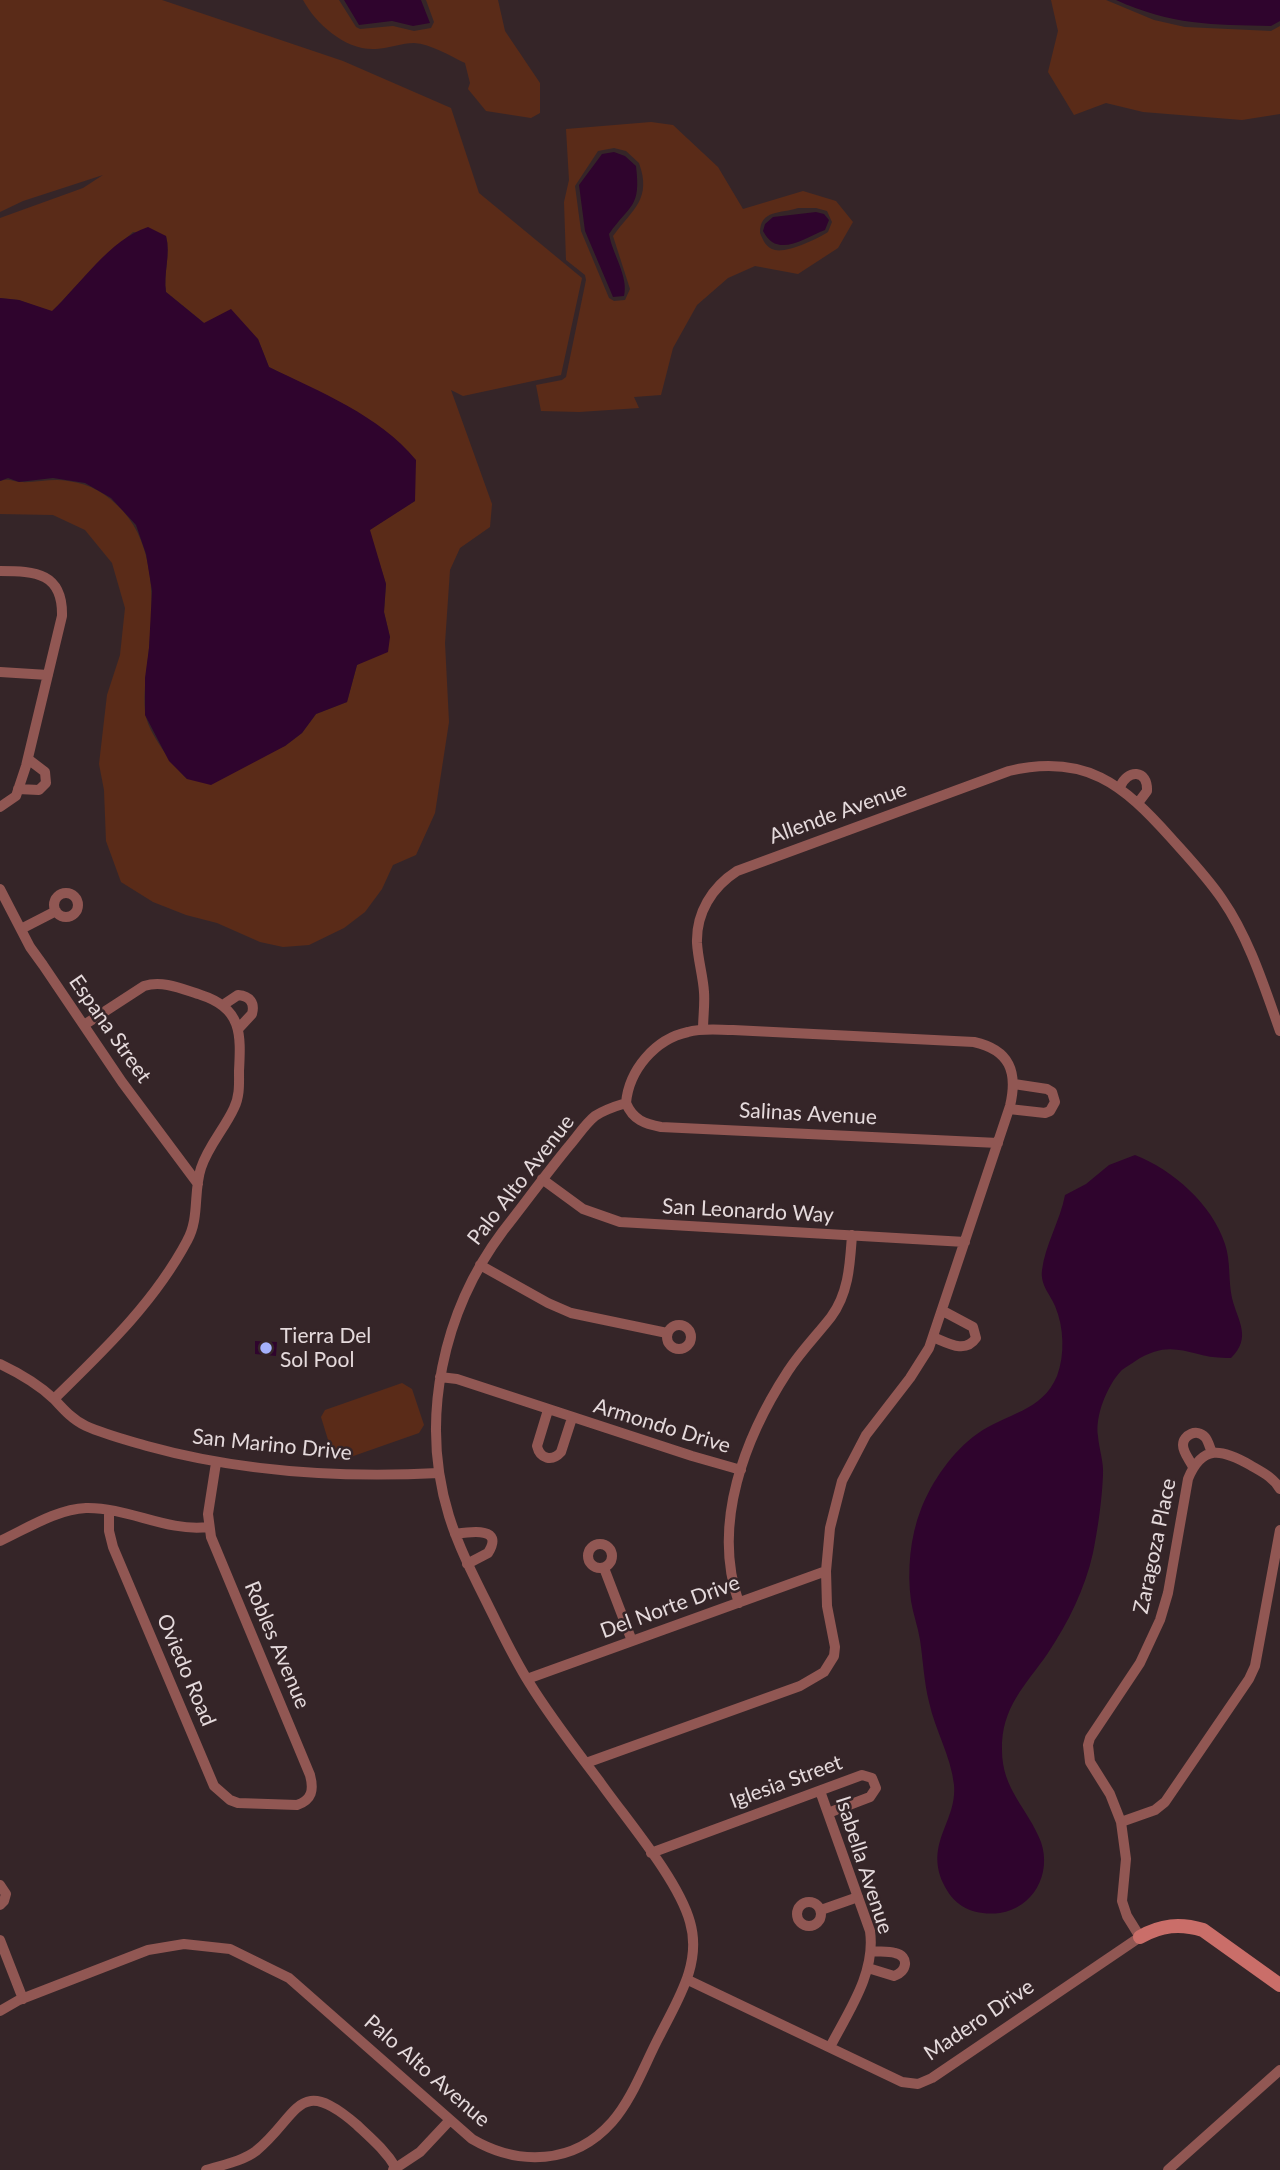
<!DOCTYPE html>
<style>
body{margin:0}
canvas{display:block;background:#352528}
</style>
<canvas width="1280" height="2170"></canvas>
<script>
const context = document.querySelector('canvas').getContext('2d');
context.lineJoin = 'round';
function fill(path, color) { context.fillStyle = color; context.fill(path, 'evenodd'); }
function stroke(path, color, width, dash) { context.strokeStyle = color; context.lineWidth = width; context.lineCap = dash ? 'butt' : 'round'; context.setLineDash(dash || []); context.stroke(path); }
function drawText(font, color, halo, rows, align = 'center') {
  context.font = font + ' Lato,sans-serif'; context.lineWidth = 5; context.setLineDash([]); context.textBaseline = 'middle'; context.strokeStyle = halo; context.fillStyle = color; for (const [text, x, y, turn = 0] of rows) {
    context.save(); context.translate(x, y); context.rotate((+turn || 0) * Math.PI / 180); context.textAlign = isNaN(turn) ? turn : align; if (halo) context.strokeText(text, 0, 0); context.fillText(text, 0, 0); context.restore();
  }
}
fill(new Path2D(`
 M0 0H162L343 61 451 108 479 193 582 278 561 375 463 396 451 390 492 504 490 527 460 548 450 570 445 643 449 722 435 813 416 855 393 865 382 889 365 912 344 928 309 945 283 947 260 942 217 923 186 915 153 902 121 882 106 841 104 790 99 764 107 695 120 655 125 608 112 563 85 530 53 515 0 514V481C9 478 12 481 20 482 37 483 52 478 68 481 91 484 107 494 123 511 155 547 154 602 149 648 147 670 143 690 145 712 147 732 173 765 187 779L285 746 302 733 316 714 347 702 357 665 390 637 384 612 386 584 369 530 415 501 347 406 269 367 258 339 204 323 166 292C163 274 171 254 166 236L133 232 94 267 52 312 19 300 0 298V218L83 188 103 175 23 201 0 212Z
 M303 0H339L356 27 360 29 393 26 414 31 431 28 434 22 426 0H498L505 31 540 83V113L531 118 486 111 468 89 470 83 465 63C450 56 431 44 414 43 402 43 389 48 376 49 346 51 316 24 303 0Z
 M1051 0H1106L1154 20 1185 27 1271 31 1280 26V114L1242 120 1143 112 1106 103 1074 115 1048 72 1058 31Z
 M651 122 673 125 718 167 743 209 803 191 836 201 853 222 838 248 798 274 755 266 728 278 697 305 673 348 661 395 634 397 639 408 579 412 541 411 536 385 562 380 566 377 586 280 585 275 566 260 564 202 569 180 566 129ZM614 148 626 151 639 163C652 199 633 209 613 236L630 289 625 300 614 301 609 298 581 231 575 186 598 151ZM798 208H816L827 211 832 222 828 232C818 239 787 253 775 250 766 248 763 240 760 233 760 209 781 214 798 208Z
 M402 1383 412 1389 424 1425 419 1433 342 1460 333 1456 321 1417 325 1410Z`), '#5a2b18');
fill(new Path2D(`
 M344 0H421L430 23 413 26 392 21 359 25Z
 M1116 0H1280V21L1271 26C1213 25 1171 25 1116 0Z
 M614 152 625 156 636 166C641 208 631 203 609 234 612 253 629 277 624 296L613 297 585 231 579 185 602 154Z
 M816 212 824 214 829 220 825 230C804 238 777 259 763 231L765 224 773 217Z
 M148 227 166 236C171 254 163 274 166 292L204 323 231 309 258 339 269 367C320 392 379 415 416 460L415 501 370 530 386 584 384 612 390 637 388 652 357 665 347 702 316 714 302 733 285 746 211 785 187 779 169 761 145 715V678L149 648 152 591 146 554 136 525 111 498 85 483 53 478 19 482 8 478 0 481V298L19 300 52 311C80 285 110 239 148 227Z
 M1135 1155C1173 1170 1212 1204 1225 1244 1231 1262 1228 1280 1232 1298 1238 1322 1252 1337 1231 1358 1190 1360 1175 1335 1134 1362 1131 1364 1123 1369 1121 1371 1107 1386 1095 1416 1098 1436 1099 1449 1104 1462 1103 1475 1102 1500 1098 1528 1093 1553 1085 1589 1068 1623 1048 1653 1026 1685 1001 1707 1002 1750 1002 1790 1028 1808 1041 1842 1052 1874 1033 1908 1000 1913 974 1916 954 1907 943 1883 925 1842 957 1822 954 1785 951 1756 935 1730 929 1702 924 1682 923 1660 920 1640 918 1627 913 1614 911 1601 907 1571 910 1537 921 1509 932 1481 953 1451 977 1434 1006 1413 1042 1412 1057 1376 1065 1355 1064 1327 1055 1306 1050 1294 1040 1285 1042 1270 1045 1245 1060 1221 1065 1195L1086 1184 1109 1165Z
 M255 1341 277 1342 276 1356 255 1354Z`), '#2f042d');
stroke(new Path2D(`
 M0 571C36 571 63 573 62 616L26 766 16 796 0 807
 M0 672 48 675
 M1120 787C1127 769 1148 769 1147 791L1138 803
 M18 789 39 790 46 783 45 772 28 759
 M0 889 30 947 43 965 122 1082 198 1184
 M54 905a12 12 0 1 1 24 0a12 12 0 1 1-24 0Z
 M21 929 56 911
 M223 1005 238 995C250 996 255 1003 252 1014L239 1028
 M703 1030C703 1017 705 1004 704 992 703 976 698 960 697 943 696 913 712 887 737 871L1009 771C1085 753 1123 784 1171 838 1188 857 1207 877 1222 899 1249 938 1264 986 1280 1031
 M626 1103C633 1120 645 1124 661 1127L998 1143
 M1009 1109 1045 1113 1050 1111 1055 1102 1052 1092 1047 1089 1014 1084
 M542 1179 583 1209 620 1222 965 1242
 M480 1265 548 1303 571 1313 667 1333
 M667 1337a12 12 0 1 1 24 0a12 12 0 1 1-24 0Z
 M933 1337C948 1343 965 1354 976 1338L973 1327 943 1311
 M0 1364C19 1373 38 1384 54 1399 64 1410 73 1420 86 1426 106 1435 127 1440 147 1446 241 1472 342 1478 439 1473
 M440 1377 457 1379 692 1456 741 1470
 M54 1399C103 1351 154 1303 187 1241 200 1218 193 1192 201 1168 208 1146 225 1128 234 1108 240 1096 239 1083 239 1071 241 1034 242 1008 201 995 182 989 163 980 144 986L84 1025
 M548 1410 537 1446C540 1459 552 1462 561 1452L572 1418
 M1193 1467C1190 1460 1183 1453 1183 1445 1183 1435 1197 1428 1205 1437 1208 1440 1210 1448 1212 1453
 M109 1510V1531L113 1547 214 1786 230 1800 238 1803 297 1805C312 1800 314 1790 310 1775L211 1537 208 1514 216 1463
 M455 1534C469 1532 505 1526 488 1553L467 1564
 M0 1541C26 1529 57 1509 86 1508 128 1507 166 1532 208 1527
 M588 1556a12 12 0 1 1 24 0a12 12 0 1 1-24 0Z
 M604 1568 632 1641
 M739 1603C711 1524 745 1437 788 1371 801 1351 817 1335 831 1317 849 1293 850 1263 852 1235
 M527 1679 826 1571
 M586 1763 800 1686 824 1672 834 1656 835 1647 827 1606 826 1571 830 1528 842 1481 866 1435 910 1378 929 1348 1010 1106C1018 1072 1010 1050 974 1042L733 1030C718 1030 702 1028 688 1032 655 1039 629 1070 626 1103
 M820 1791 870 1931C876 1973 848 2012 830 2047
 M1121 1822 1155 1810 1165 1802 1249 1679 1255 1666 1280 1530
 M651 1853 862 1775 872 1778 876 1788 870 1797 828 1813
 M0 1885 6 1894 4 1901 0 1905
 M797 1914a12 12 0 1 1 24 0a12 12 0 1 1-24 0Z
 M821 1910 858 1897
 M0 1940 23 1999
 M868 1968 894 1976C907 1972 910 1956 895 1953 888 1951 879 1952 871 1951
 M688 1980 902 2082 918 2084 932 2078 1140 1937 1127 1916 1122 1901 1126 1859 1121 1822 1110 1794 1090 1762 1088 1745 1090 1738 1140 1663 1160 1620 1168 1593 1188 1479C1202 1444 1222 1449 1250 1465 1262 1472 1273 1477 1280 1489
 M0 2011 19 2000 148 1950 184 1944 230 1949 289 1978 472 2139C518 2166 574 2165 612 2122 633 2098 645 2063 660 2035 678 1999 702 1963 690 1922 678 1879 626 1819 600 1782 576 1750 551 1718 530 1684 514 1659 502 1633 489 1607 474 1577 459 1548 449 1516 419 1419 443 1311 503 1231 525 1203 546 1174 569 1146 577 1137 585 1124 595 1116 604 1110 616 1106 626 1103
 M206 2170C222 2165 243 2161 256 2151 299 2116 297 2073 357 2125 372 2139 386 2151 396 2168
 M393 2170 420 2152 450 2120
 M1168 2170 1280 2070`), '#915753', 10);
stroke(new Path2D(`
 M1140 1937C1161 1925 1180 1923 1203 1930L1280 1985`), '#ca6e69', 14);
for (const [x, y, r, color] of [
 [266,1348,7,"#a5b1fc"]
]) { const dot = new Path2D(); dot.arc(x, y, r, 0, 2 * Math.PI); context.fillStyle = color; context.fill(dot); stroke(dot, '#352528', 2.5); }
drawText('21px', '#e5dadc', '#352528', [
 ["Allende Avenue",838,813,-20],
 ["Espana Street",110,1029,55],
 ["Salinas Avenue",808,1114,3],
 ["Palo Alto Avenue",521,1180,-52],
 ["San Leonardo Way",748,1211,3],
 ["Armondo Drive",662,1426,17],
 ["San Marino Drive",272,1445,6],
 ["Zaragoza Place",1155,1546,-78],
 ["Del Norte Drive",670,1607,-20],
 ["Robles Avenue",277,1645,67],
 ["Oviedo Road",186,1670,67],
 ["Iglesia Street",786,1782,-20],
 ["Isabella Avenue",864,1865,72],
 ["Madero Drive",979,2020,-34],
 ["Palo Alto Avenue",427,2071,41]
]);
drawText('21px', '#e5dadc', '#352528', [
 ["Tierra Del",280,1336],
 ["Sol Pool",280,1360]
], 'left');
</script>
